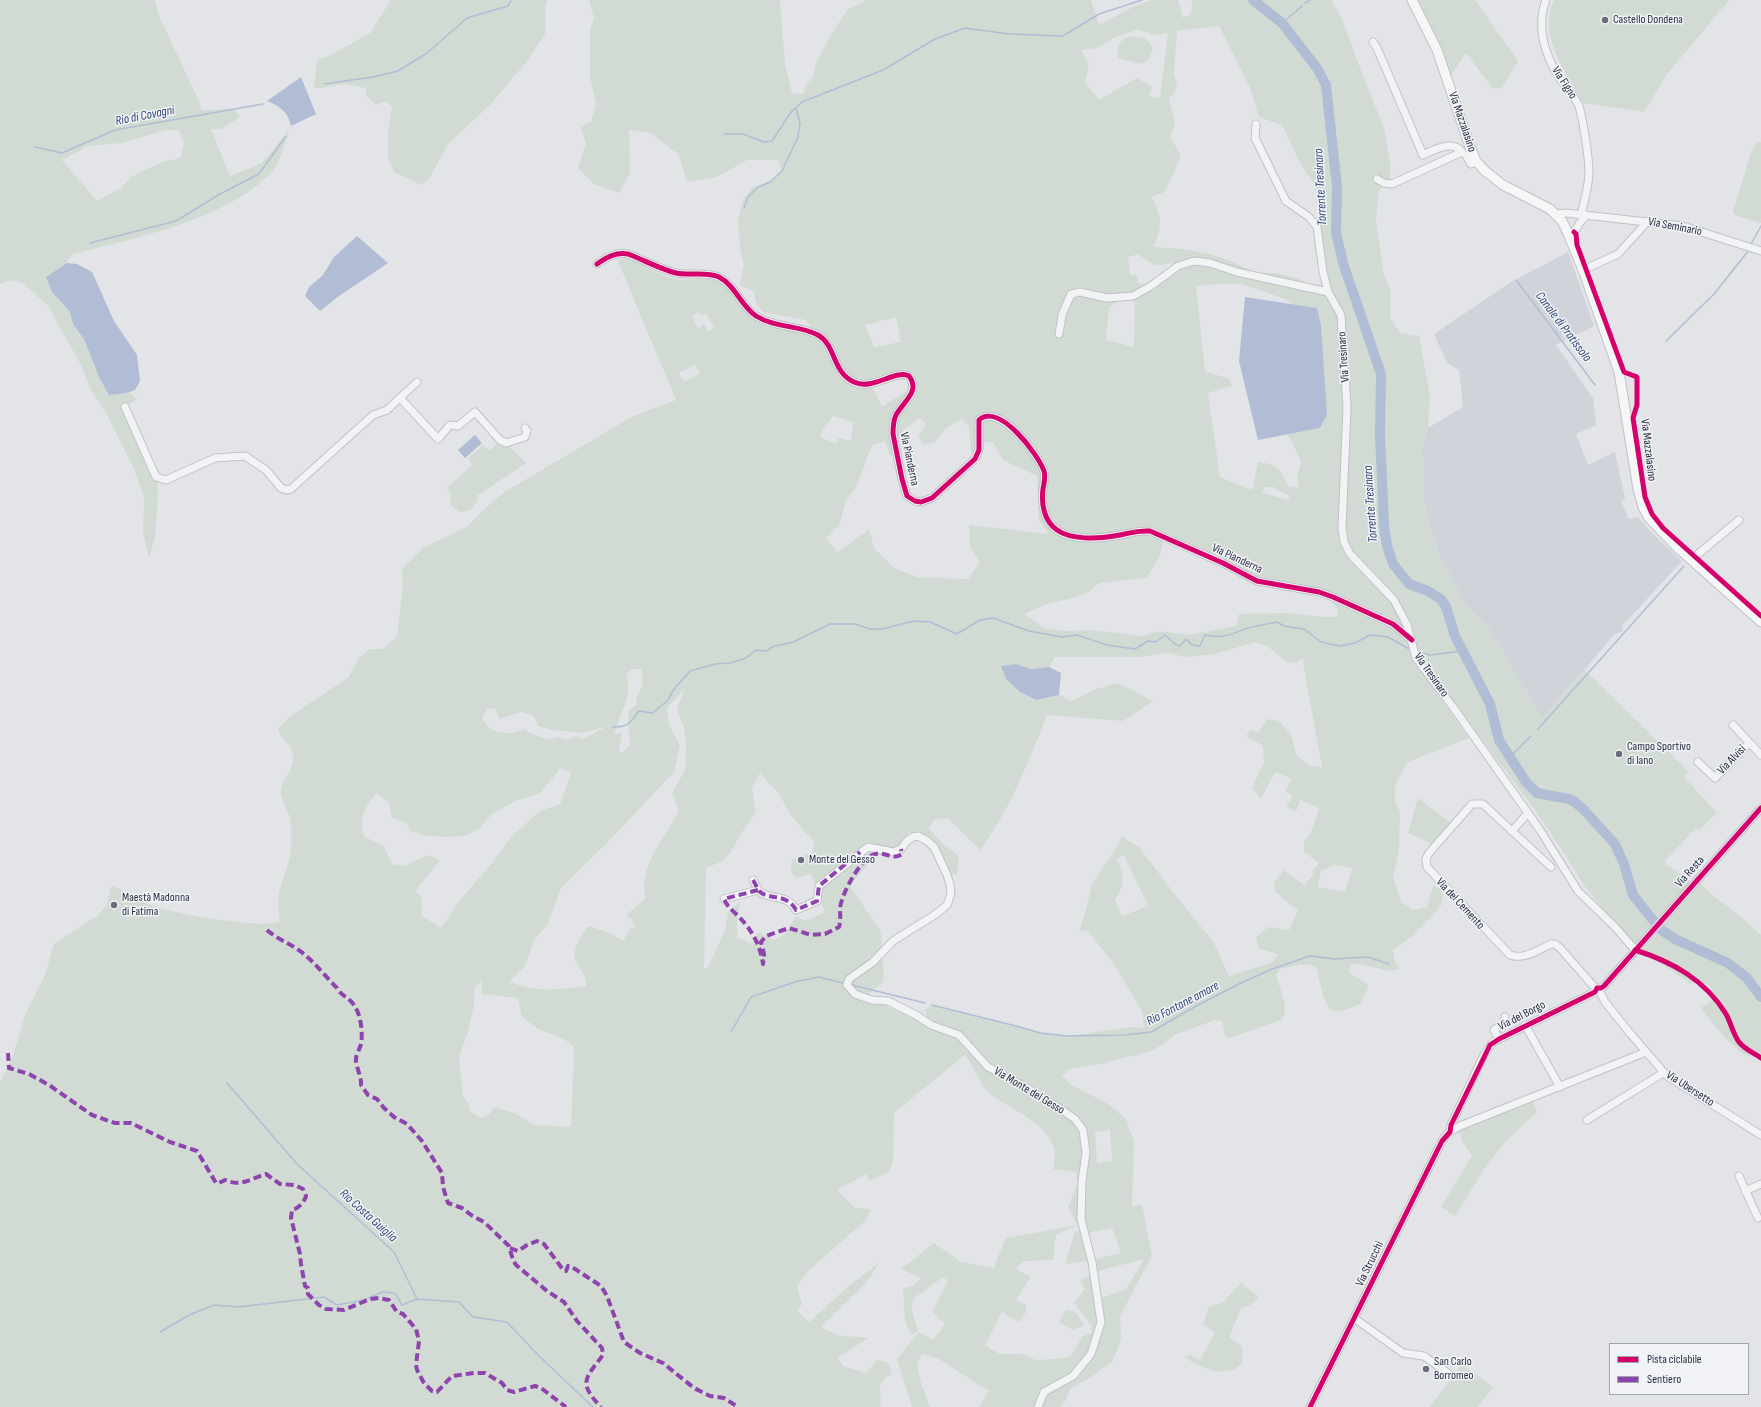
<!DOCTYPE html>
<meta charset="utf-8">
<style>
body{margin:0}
#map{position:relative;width:1761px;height:1407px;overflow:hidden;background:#e3e4e8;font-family:"Sofia Sans Condensed",sans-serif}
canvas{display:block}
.legend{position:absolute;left:1609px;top:1343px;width:140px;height:52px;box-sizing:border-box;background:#f1f3f7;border:1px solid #a1a5af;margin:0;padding:5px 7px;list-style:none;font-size:12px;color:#292f42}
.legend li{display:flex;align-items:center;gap:8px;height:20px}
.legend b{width:20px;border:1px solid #a1a5af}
</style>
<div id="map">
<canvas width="1761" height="1407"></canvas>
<ul class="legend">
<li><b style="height:5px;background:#d6006c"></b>Pista ciclabile</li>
<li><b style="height:5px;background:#8e44ad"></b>Sentiero</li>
</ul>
</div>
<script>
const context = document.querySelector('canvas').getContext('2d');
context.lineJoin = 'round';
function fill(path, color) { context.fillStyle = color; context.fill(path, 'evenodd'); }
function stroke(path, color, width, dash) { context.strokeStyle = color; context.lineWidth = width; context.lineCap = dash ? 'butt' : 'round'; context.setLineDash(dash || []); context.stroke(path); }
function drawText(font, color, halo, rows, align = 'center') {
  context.font = font + ' "Sofia Sans Condensed",sans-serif'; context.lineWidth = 3; context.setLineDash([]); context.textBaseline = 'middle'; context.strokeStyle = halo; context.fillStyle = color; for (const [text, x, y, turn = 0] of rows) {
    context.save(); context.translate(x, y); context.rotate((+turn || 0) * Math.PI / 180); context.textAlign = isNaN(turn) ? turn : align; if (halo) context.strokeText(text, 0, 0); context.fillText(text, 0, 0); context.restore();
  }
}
fill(new Path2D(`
 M1568 252 1594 326 1556 345 1593 398 1596 425 1576 434 1588 465 1615 452 1625 498 1621 502 1629 519 1638 517 1649 530 1682 561 1622 626 1623 631 1615 634 1542 719 1490 630 1465 604 1437 550 1423 497 1422 446 1428 428 1463 407 1459 370 1447 363 1434 334 1511 282Z`), '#d1d3db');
fill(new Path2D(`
 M0 0H155L159 16 200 103 201 110 233 109 240 117 221 129H211L230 176 262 163 289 130C285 145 280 165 268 176 221 221 133 239 72 254L67 263 47 277 52 292 70 312 73 324 84 339 99 377 126 393 129 392 137 399 128 405 156 471 158 494 155 538 149 557 143 532 144 497 135 471 106 413 90 388 81 365 48 306 23 283 11 280 0 284ZM165 130H179L184 144 180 158 162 162 131 177 121 188 97 201 62 160 88 146 122 143Z
 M391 0H547L545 7V34L527 61 491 104 448 144 429 179 421 185 394 172 388 157V131L392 107 386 101 375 105 366 95V88L343 84 321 88H314L317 60 333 54 370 33Z
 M589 0H780L785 64 792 94 804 93 805 86 813 77 816 63 831 35 848 9 867 0H1091L1099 25 1133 7 1151 0H1178L1183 18 1191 14 1192 0H1331L1341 16 1363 76 1384 128 1390 162V180L1379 191 1376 221 1384 275 1391 291 1390 317 1400 333 1419 336 1430 395 1428 428 1422 446 1423 497 1437 550 1465 604 1490 630 1542 719 1585 670 1689 772 1684 777 1717 813 1698 831 1696 828 1664 862 1692 883 1635 945 1609 917 1583 884 1570 862 1535 810 1418 655 1411 622 1390 590 1351 551 1345 536 1349 409 1345 320 1342 310 1330 288 1319 231 1321 215 1320 202 1314 184 1300 163 1282 125 1259 117 1251 90 1219 26 1177 31 1174 74 1177 83 1175 91 1169 99 1175 123 1170 137 1181 155 1173 175 1164 192 1152 197C1162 217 1163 227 1153 247L1182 249 1210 254 1228 260 1256 273H1277L1299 279 1326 294 1336 311 1339 325 1343 426 1339 543 1345 554 1393 605 1406 630 1410 656 1469 738 1408 762 1395 785V801L1400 812 1399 850 1393 877 1401 901 1413 910 1427 907 1433 886 1443 888 1442 904 1437 911 1412 936 1393 950 1395 962 1400 969 1390 971 1359 964 1351 965 1349 970 1350 973 1368 985V988L1360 1004C1353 1007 1342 1012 1335 1011 1323 1009 1320 979 1316 968 1306 960 1291 967 1280 969L1276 975C1279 988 1291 1010 1281 1020L1230 1038 1225 1036 1222 1021 1215 1020 1177 1034 1152 1051 1100 1064 1070 1069 1062 1075 1070 1084 1108 1104 1126 1119 1134 1141 1132 1206 1142 1204 1152 1256 1120 1316 1121 1339 1113 1361 1091 1377 1070 1389 1066 1400 1060 1407H979L989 1391 937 1358 922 1354 917 1364 921 1383 930 1407H912L897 1359 919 1332 933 1340 945 1324 932 1312 948 1281 943 1277 913 1299 912 1311 918 1330 913 1335C901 1321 905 1305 903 1288L913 1286 921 1278 901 1269 934 1243 961 1262 995 1268C995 1260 1003 1247 1006 1238L1078 1225 1068 1207 1078 1183 1076 1172 1053 1169C1067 1128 1011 1112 987 1091 979 1083 973 1065 965 1055L894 1113 893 1162 889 1172 869 1181 866 1174 837 1190 855 1208 871 1209 865 1221 807 1272 797 1287 802 1304 797 1311 809 1322 851 1284 879 1263 867 1282 821 1327 837 1335 868 1338 837 1358 843 1366 866 1373 877 1360 889 1363 892 1374C872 1385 884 1391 880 1407H0V1083L14 1053 25 1015 45 975 54 944 98 915 107 905 111 886C126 890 138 900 152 906 172 913 264 930 280 921 279 912 277 902 279 893 282 878 290 864 291 849 291 839 292 827 290 818 288 809 279 798 281 789 284 775 294 772 293 754 292 743 279 739 278 729L288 718 349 677 358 658 370 649H383L397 636 403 587 402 569 423 548 468 526 480 513 503 493 633 416 676 400 618 261 626 257C643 263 658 276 676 279 691 282 711 273 724 283 735 292 740 313 757 321 776 331 801 327 818 340 842 360 828 388 873 388L882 407 908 390 906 369 876 378 868 383 846 378 806 320 763 312 757 305 753 291 739 285 744 265 740 248 738 219 744 198 753 187 770 182 782 171 778 160H747L717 177 687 182 679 155 650 133 629 130 630 173 619 193 594 184 578 168 586 143 580 126 591 122 596 104 590 77V29L594 18ZM1137 30 1156 35 1168 33 1160 98 1149 96 1152 87 1137 78 1099 100 1085 82 1089 64 1081 50 1098 48 1113 38ZM1139 254C1151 265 1155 267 1172 263L1177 266 1151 286 1138 283 1137 275H1130L1128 257ZM1221 284H1242L1285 299 1294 305 1317 308 1321 325 1327 415 1320 428 1288 434 1301 461 1297 478 1299 488 1288 486C1281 469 1277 464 1258 462L1252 490 1220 477 1208 393 1232 386 1229 379 1205 371 1196 286ZM1133 300 1135 303 1134 347 1106 340 1109 308 1118 301ZM699 312 702 316 706 314 714 328 708 331 704 324 698 328 692 316ZM896 317 901 342 874 347 865 325ZM695 365 700 373 684 382 679 373ZM833 416 853 422 851 441 838 438 836 444 820 437 824 427ZM920 418 926 424 918 437 923 444 934 443 946 428 962 419 969 426 971 452 981 460 985 442H993L1003 460 1037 476 1039 520 1049 534 969 525 970 548 980 562 968 579 917 577 894 568 874 548 869 529 838 552 826 538 840 524 845 503 856 487 872 445 885 441 891 457 903 430ZM1264 487H1274L1278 491 1289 495V500L1262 493ZM1165 534 1261 578 1322 589 1383 615 1381 621 1331 601 1337 608 1338 617H1323L1286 613 1239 614 1236 626 1188 635 1159 631 1141 636 1092 630 1065 631 1044 628 1024 614 1050 603 1073 598 1089 592 1099 583 1146 578 1159 558ZM1255 642 1267 646 1287 662 1295 663 1304 658 1303 663 1322 767 1309 766 1296 755 1291 734 1279 721 1268 719 1258 732 1251 729 1246 736 1263 746 1264 762 1252 788 1261 799 1275 772 1292 779 1285 791 1293 797 1286 806 1296 812 1300 800 1319 808 1311 833 1304 841V852L1319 863 1312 871 1314 874 1304 885 1284 870 1274 882 1275 892 1298 910 1289 930 1268 927 1256 937 1259 949 1278 954 1273 962 1229 976 1213 941 1179 900 1139 847 1121 836 1120 842 1092 884 1087 906 1079 932 1087 930 1114 964 1142 1011 1144 1028 1132 1027 1068 1036 1040 1033 1020 1027 932 1005 925 1010 930 1024 889 1008 869 994 884 981 881 932 850 886 863 870 877 856 896 848 910 832 932 852 948 874 957 875 959 856 938 839 929 828 934 820 948 818 980 850C1011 808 1028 763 1047 715L1123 721 1153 701 1118 683 1096 689 1071 701 1059 695 1036 700 1020 692 1006 679 1002 666 1015 664 1032 669 1049 667 1055 657H1139L1168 653 1186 657 1215 654ZM632 669H642C642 675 644 683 641 689 638 696 636 697 636 705L628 711C629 723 628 733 630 745L623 752H619L622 733 614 734C619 715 634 693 626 674ZM685 688 677 709 684 728 686 748 685 770 672 793 679 811C668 832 650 853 645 877 643 883 645 892 645 899L626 915 631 918 636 928 631 927 623 941 611 933 588 926C581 937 570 950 577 964 582 974 586 974 586 986 556 990 538 992 509 982L525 966 534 940 548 924 561 888 608 842 674 772 680 745 669 725 667 708ZM487 708 495 709 500 719 521 712 534 716 538 726 552 730 584 733 607 726 583 739 574 736 566 740 559 737C549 742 532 735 524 729 507 736 491 735 482 718ZM560 768 571 773 560 804 540 811 513 835 493 862 459 901 441 928 422 916 421 896 415 891 440 860 427 855 405 866 392 864 384 846 365 837C358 818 365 808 376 793L389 803 392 818 407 823 410 831 427 836 448 837 465 836 479 829 492 814 518 800 539 794 557 773ZM760 773 779 794 790 814 803 830 814 841 812 854 802 855 792 860 791 871 796 878 811 874 825 912 805 921 796 916 784 935 774 940 759 932 750 944 737 937V923L740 901 728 914 725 930 708 967 704 969 706 868 723 861 731 852 740 835 756 812 752 788ZM1124 855 1148 906 1122 916 1115 900C1126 883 1124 877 1117 859ZM1334 865 1352 868 1345 892 1318 887 1321 871ZM482 981V994L518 998 522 1017 538 1029 564 1039 574 1047 571 1127 535 1125 514 1113 494 1107 490 1114 481 1118 470 1111 468 1102 463 1096 459 1056 468 1032 474 1006 475 987ZM1110 1130 1112 1161 1097 1163 1095 1132ZM1083 1216 1088 1233 1112 1228 1121 1253 1096 1259 1098 1271 1144 1259 1126 1289 1102 1298 1104 1313 1099 1319 1091 1274 1080 1280 1085 1289 1074 1303 1091 1325 1092 1333 1083 1336 1070 1357 1054 1359 1036 1360 1023 1354H1000L985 1345 1002 1312 1019 1322 1026 1312V1305L1016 1300 1031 1277 1016 1269 1024 1261 1053 1260 1056 1235 1078 1225Z
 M1416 0H1475L1518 61 1502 88 1493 89 1466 53 1450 77 1434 34Z
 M1554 0H1729L1668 73 1644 112 1583 103C1566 75 1537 33 1554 0Z
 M1131 36 1145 38 1153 48 1149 59 1141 64 1117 58C1117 46 1119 39 1131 36Z
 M1761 142V223L1736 216 1733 212 1752 149 1757 143Z
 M500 440 506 443 526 463 478 495 477 502 471 510 460 512 450 505 451 495 447 488 472 465 468 458 483 445 489 451Z
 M1418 798 1451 823 1432 844 1408 833Z
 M1700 884 1715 897 1739 915 1761 935V1058L1744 1055 1724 1037 1701 1008 1715 998 1709 985 1690 983 1642 951Z
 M1533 1102 1537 1112 1506 1141 1488 1163 1455 1216 1441 1207 1472 1156 1462 1141 1459 1130Z
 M1075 1231 1081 1232 1087 1261 1065 1264Z
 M1241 1283 1259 1297 1249 1306 1241 1308 1229 1337 1242 1347 1243 1362C1240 1365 1236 1369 1232 1370 1215 1375 1199 1366 1184 1357L1191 1355 1200 1360 1215 1333 1203 1324 1209 1307 1223 1302Z
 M1066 1310 1074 1311 1085 1325 1073 1330 1059 1322Z
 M1462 1364 1493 1387 1478 1407H1430Z`), '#d2dbd3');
fill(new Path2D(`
 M301 77 316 114 291 126C288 112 280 106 267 101Z
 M357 236 388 263 339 296 320 311 305 296 309 287 323 275 334 257Z
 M67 263 77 264 92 272 114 321 137 355 140 381 135 390 126 393 109 395 99 377 84 339 73 324 70 312 52 292 46 277Z
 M1245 297 1317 308 1321 325 1327 415 1320 428 1258 440 1239 361Z
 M475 435 482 443 465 458 458 450Z
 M1015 664 1032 669 1049 667 1061 673 1059 695 1036 700 1020 692 1006 679 1001 666Z`), '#b1bdd4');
stroke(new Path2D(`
 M1305 3 1310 0
 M1282 23 1302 6
 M324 84 373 77 398 71 427 53 467 18 508 6 511 0
 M724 134H743L764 142 772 141 791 112 802 102 883 70 935 39 965 28 1009 34 1063 36 1099 14 1142 0
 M35 147 62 153 115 130 263 104
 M744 208 748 197 758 187 770 182 782 171 798 137 800 123 796 108
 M90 243 176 221 220 194 259 174 286 136
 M1751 244 1761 226
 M1516 280 1595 385
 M1666 341 1714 294 1749 250
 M1417 652 1431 655 1462 651
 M613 727C627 728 631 722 639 711L652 713 667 701 674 689 690 671 715 664 730 663 746 658 756 650 767 651 772 647 793 642 830 624H856L869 629H882L914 621 930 622 957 634 980 620 993 618 1029 631 1062 637 1077 635 1107 645 1135 649 1148 641 1156 642 1165 635 1175 644 1180 646 1186 639 1192 645 1200 646 1205 635C1225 639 1230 634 1248 628 1257 626 1267 624 1277 622L1284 626 1304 629 1321 642 1339 646 1355 643 1370 635 1388 637 1411 650
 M1538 729 1684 566
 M1509 758 1531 736
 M852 985 925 1003
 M932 1005 1020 1027 1040 1033 1068 1036 1125 1035 1151 1032 1198 1005 1241 983 1272 969 1310 956 1335 959 1368 957 1389 964
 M731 1032 751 997 798 981 819 977 843 983
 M227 1083 297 1164 394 1252 417 1299 459 1302 473 1317 507 1322 539 1356 593 1407
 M160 1332 189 1315 214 1305 238 1307 324 1297 337 1305 364 1300 382 1292 395 1293 402 1305 417 1299`), '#b1bdd4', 1.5);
stroke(new Path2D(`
 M1253 0 1282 23 1317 68 1326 85 1337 187 1336 232 1343 263 1381 374 1380 434 1384 525 1387 546 1393 564 1409 584 1428 591 1441 599 1446 607 1455 636 1490 704 1499 740 1526 782 1537 793 1569 799 1575 802 1584 810 1615 844 1624 864 1633 895 1660 929 1675 939 1728 963 1747 978 1761 997`), '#b1bdd4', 10);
const minor = new Path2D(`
 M1546 0C1535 29 1546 59 1563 83 1569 91 1575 97 1579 106 1583 120 1589 157 1589 172 1589 186 1584 201 1581 215
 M1373 42 1377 48 1423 155C1435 149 1453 140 1462 152
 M1256 124 1255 138 1286 201 1309 217 1317 227 1323 272 1328 292 1341 315 1347 407 1342 528 1344 542 1350 554 1394 600 1407 625 1416 658 1453 707 1540 830 1578 891 1616 928 1635 950
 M1377 179 1384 183 1392 184 1462 152 1466 155 1471 164 1477 162
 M1556 214 1566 213 1683 226 1761 251
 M1570 239 1579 224 1586 215
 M597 264C607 257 616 252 628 254 644 260 660 269 676 273 690 276 706 271 719 277 735 285 741 306 756 316 775 328 799 325 818 335 836 345 832 372 854 382 872 391 896 369 909 376 921 391 903 402 896 415 893 421 893 427 893 434L902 479 907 496 915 501 921 502 932 498 975 459 979 450V420C999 402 1038 454 1044 471 1046 477 1044 483 1043 489 1041 504 1044 521 1057 530 1071 540 1098 539 1114 536 1129 534 1134 530 1150 531L1223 563 1257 581 1319 592 1333 597 1393 624 1412 640
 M1583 270 1618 254 1648 221
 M1059 334 1062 315 1071 294 1080 292 1107 298 1133 296 1151 286 1178 266 1194 261 1210 263 1237 272 1328 292
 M400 398 438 439 450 425 458 426 475 412 500 440 506 443 525 437 527 431 525 428
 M125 407 156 477 166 480 215 458 245 456 266 470 281 488 286 490 291 489 373 415 387 410 417 382
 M1691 560 1739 520
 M1733 725 1761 755
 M1698 762 1715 778 1749 743
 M1528 813 1512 831 1483 804H1472L1429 853 1426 859 1427 867 1510 955C1524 960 1538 950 1551 944H1555L1560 948 1596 989
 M1512 831 1551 867
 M753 880C755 883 757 888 759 891 769 901 786 892 796 910L817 901 819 886 868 847 893 852 901 849 908 840 913 837 918 836 926 840 934 847 947 875 950 884 951 894 947 905 936 914 893 941 873 962 849 979 847 985 855 994 863 997 872 1000 888 1001 916 1015 931 1025 959 1035 988 1067 1025 1087 1065 1112 1075 1119 1083 1130 1086 1153 1082 1181 1081 1219 1092 1262 1101 1322 1091 1354 1073 1376 1044 1392 1038 1407
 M724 899 758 890
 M1601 994 1605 1002 1629 1032 1667 1076 1761 1135
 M1525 1025 1560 1087
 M1499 1039 1494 1030 1504 1023 1505 1017
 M1587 1120 1663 1073
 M1450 1132 1451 1125 1484 1055 1493 1042 1595 992 1597 988H1601L1604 986 1761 808
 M1739 1176 1758 1218
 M1745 1191 1761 1184
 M1354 1318 1403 1353 1424 1356 1449 1374
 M1310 1407 1442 1141 1448 1133 1460 1126 1646 1052`);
const major = new Path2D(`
 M1412 0 1437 50 1470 147 1476 161 1485 171 1503 185 1550 209 1562 221 1567 231 1583 270 1619 372 1638 489 1643 507 1649 518 1679 549 1761 622`);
stroke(minor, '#c1c2c6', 9);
stroke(major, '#bfc1c6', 11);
stroke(minor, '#f2f3f5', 7);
stroke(major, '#f6f6f7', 9);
stroke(new Path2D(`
 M753 880C755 883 757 888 759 891 769 901 786 892 796 910L817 901 819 886 860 852
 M758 890 724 899C727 906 730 908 735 913 750 927 760 943 763 964L764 954 761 942 766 936 789 928 811 935 825 934 839 927C841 920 840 915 840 908 842 893 860 859 875 854 885 851 893 861 902 854L901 849
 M267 930C278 940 292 944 304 954 316 964 326 977 337 988 341 996 349 997 354 1005 361 1015 363 1032 361 1044 360 1049 356 1054 356 1059 355 1065 362 1077 361 1085L368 1095 377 1099 384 1108 394 1117 407 1124 422 1141 442 1173 443 1187 448 1203 462 1208 471 1215 484 1222 509 1246 513 1260 516 1265 547 1291 564 1302 577 1321 602 1348 603 1355C586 1378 577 1382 601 1407
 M8 1053 9 1068 29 1074 49 1085 92 1115 115 1123H131L170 1142 197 1151 216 1183H219L225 1180C242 1187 249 1179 266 1174L280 1184 295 1185 303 1189 306 1196C305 1201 298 1209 292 1210L291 1218 300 1254 301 1264 305 1286 308 1288V1294L319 1305 326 1309 344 1310 370 1299 379 1298 389 1300 397 1312 403 1314 416 1329 419 1341 416 1365 417 1370 424 1383 432 1391 437 1392 452 1376 474 1373H485L502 1383 507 1390 514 1392 535 1386 541 1388 566 1407
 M510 1248 518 1251 527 1245 537 1241 544 1244 564 1271H566L568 1266 572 1267 601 1286 607 1296 624 1342 640 1353 663 1363 694 1388 710 1396 724 1398 738 1407`), '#8e44ad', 4, [8, 4]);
stroke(new Path2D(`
 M1574 232 1576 234 1577 245 1624 372 1637 377V405L1633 418 1645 497 1652 514 1663 528 1761 616
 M597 264C607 257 616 252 628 254 644 260 660 269 676 273 690 276 706 271 719 277 735 285 741 306 756 316 775 328 799 325 818 335 836 345 832 372 854 382 872 391 896 369 909 376 921 391 903 402 896 415 893 421 893 427 893 434L902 479 907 496 915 501 921 502 932 498 975 459 979 450V420C999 402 1038 454 1044 471 1046 477 1044 483 1043 489 1041 504 1044 521 1057 530 1071 540 1098 539 1114 536 1129 534 1134 530 1150 531L1223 563 1257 581 1319 592 1333 597 1393 624 1412 640
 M1635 950C1673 962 1705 980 1726 1014 1731 1023 1733 1034 1739 1042 1744 1049 1754 1053 1761 1058
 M1310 1407 1442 1141 1450 1132 1451 1125 1490 1045 1499 1039 1595 992 1597 988H1601L1604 986 1761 808`), '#d6006c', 5);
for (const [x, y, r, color] of [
 [1605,20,4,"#6a6e7c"],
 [1619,754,4,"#6a6e7c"],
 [801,860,4,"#6a6e7c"],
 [114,905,4,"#6a6e7c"],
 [1426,1369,4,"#6a6e7c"]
]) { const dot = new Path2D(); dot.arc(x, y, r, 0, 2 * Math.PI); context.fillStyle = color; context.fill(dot); stroke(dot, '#f1f3f7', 1.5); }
drawText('12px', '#292f42', '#f1f3f7', [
 ["Castello Dondena",1613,20],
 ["Campo Sportivo",1627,747],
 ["di Iano",1627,761],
 ["Monte del Gesso",809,860],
 ["Maestà Madonna",122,898],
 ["di Fatima",122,912],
 ["San Carlo",1434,1362],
 ["Borromeo",1434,1376]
], 'left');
drawText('12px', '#292f42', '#f1f3f7', [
 ["Via Figno",1564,83,57],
 ["Via Mazzalasino",1462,122,71],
 ["Via Seminario",1675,227,11],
 ["Via Tresinaro",1344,357,-94],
 ["Via Mazzalasino",1648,450,83],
 ["Via Pianderna",909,459,78],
 ["Via Pianderna",1237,559,25],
 ["Via Tresinaro",1431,675,55],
 ["Via Alvisi",1732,760,-46],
 ["Via Resta",1690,872,-48],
 ["Via del Cemento",1460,904,47],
 ["Via del Borgo",1522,1016,-27],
 ["Via Ubersetto",1690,1089,33],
 ["Via Monte del Gesso",1029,1091,31],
 ["Via Strucchi",1370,1264,-64]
]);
drawText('italic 13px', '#324877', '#f1f3f7', [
 ["Rio di Covagni",145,116,-11],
 ["Torrente Tresinaro",1321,187,-93],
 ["Canale di Pratissolo",1563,327,53],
 ["Torrente Tresinaro",1371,504,-94],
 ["Rio Fontane amare",1183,1004,-28],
 ["Rio Costa Guiglia",368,1216,42]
]);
</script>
